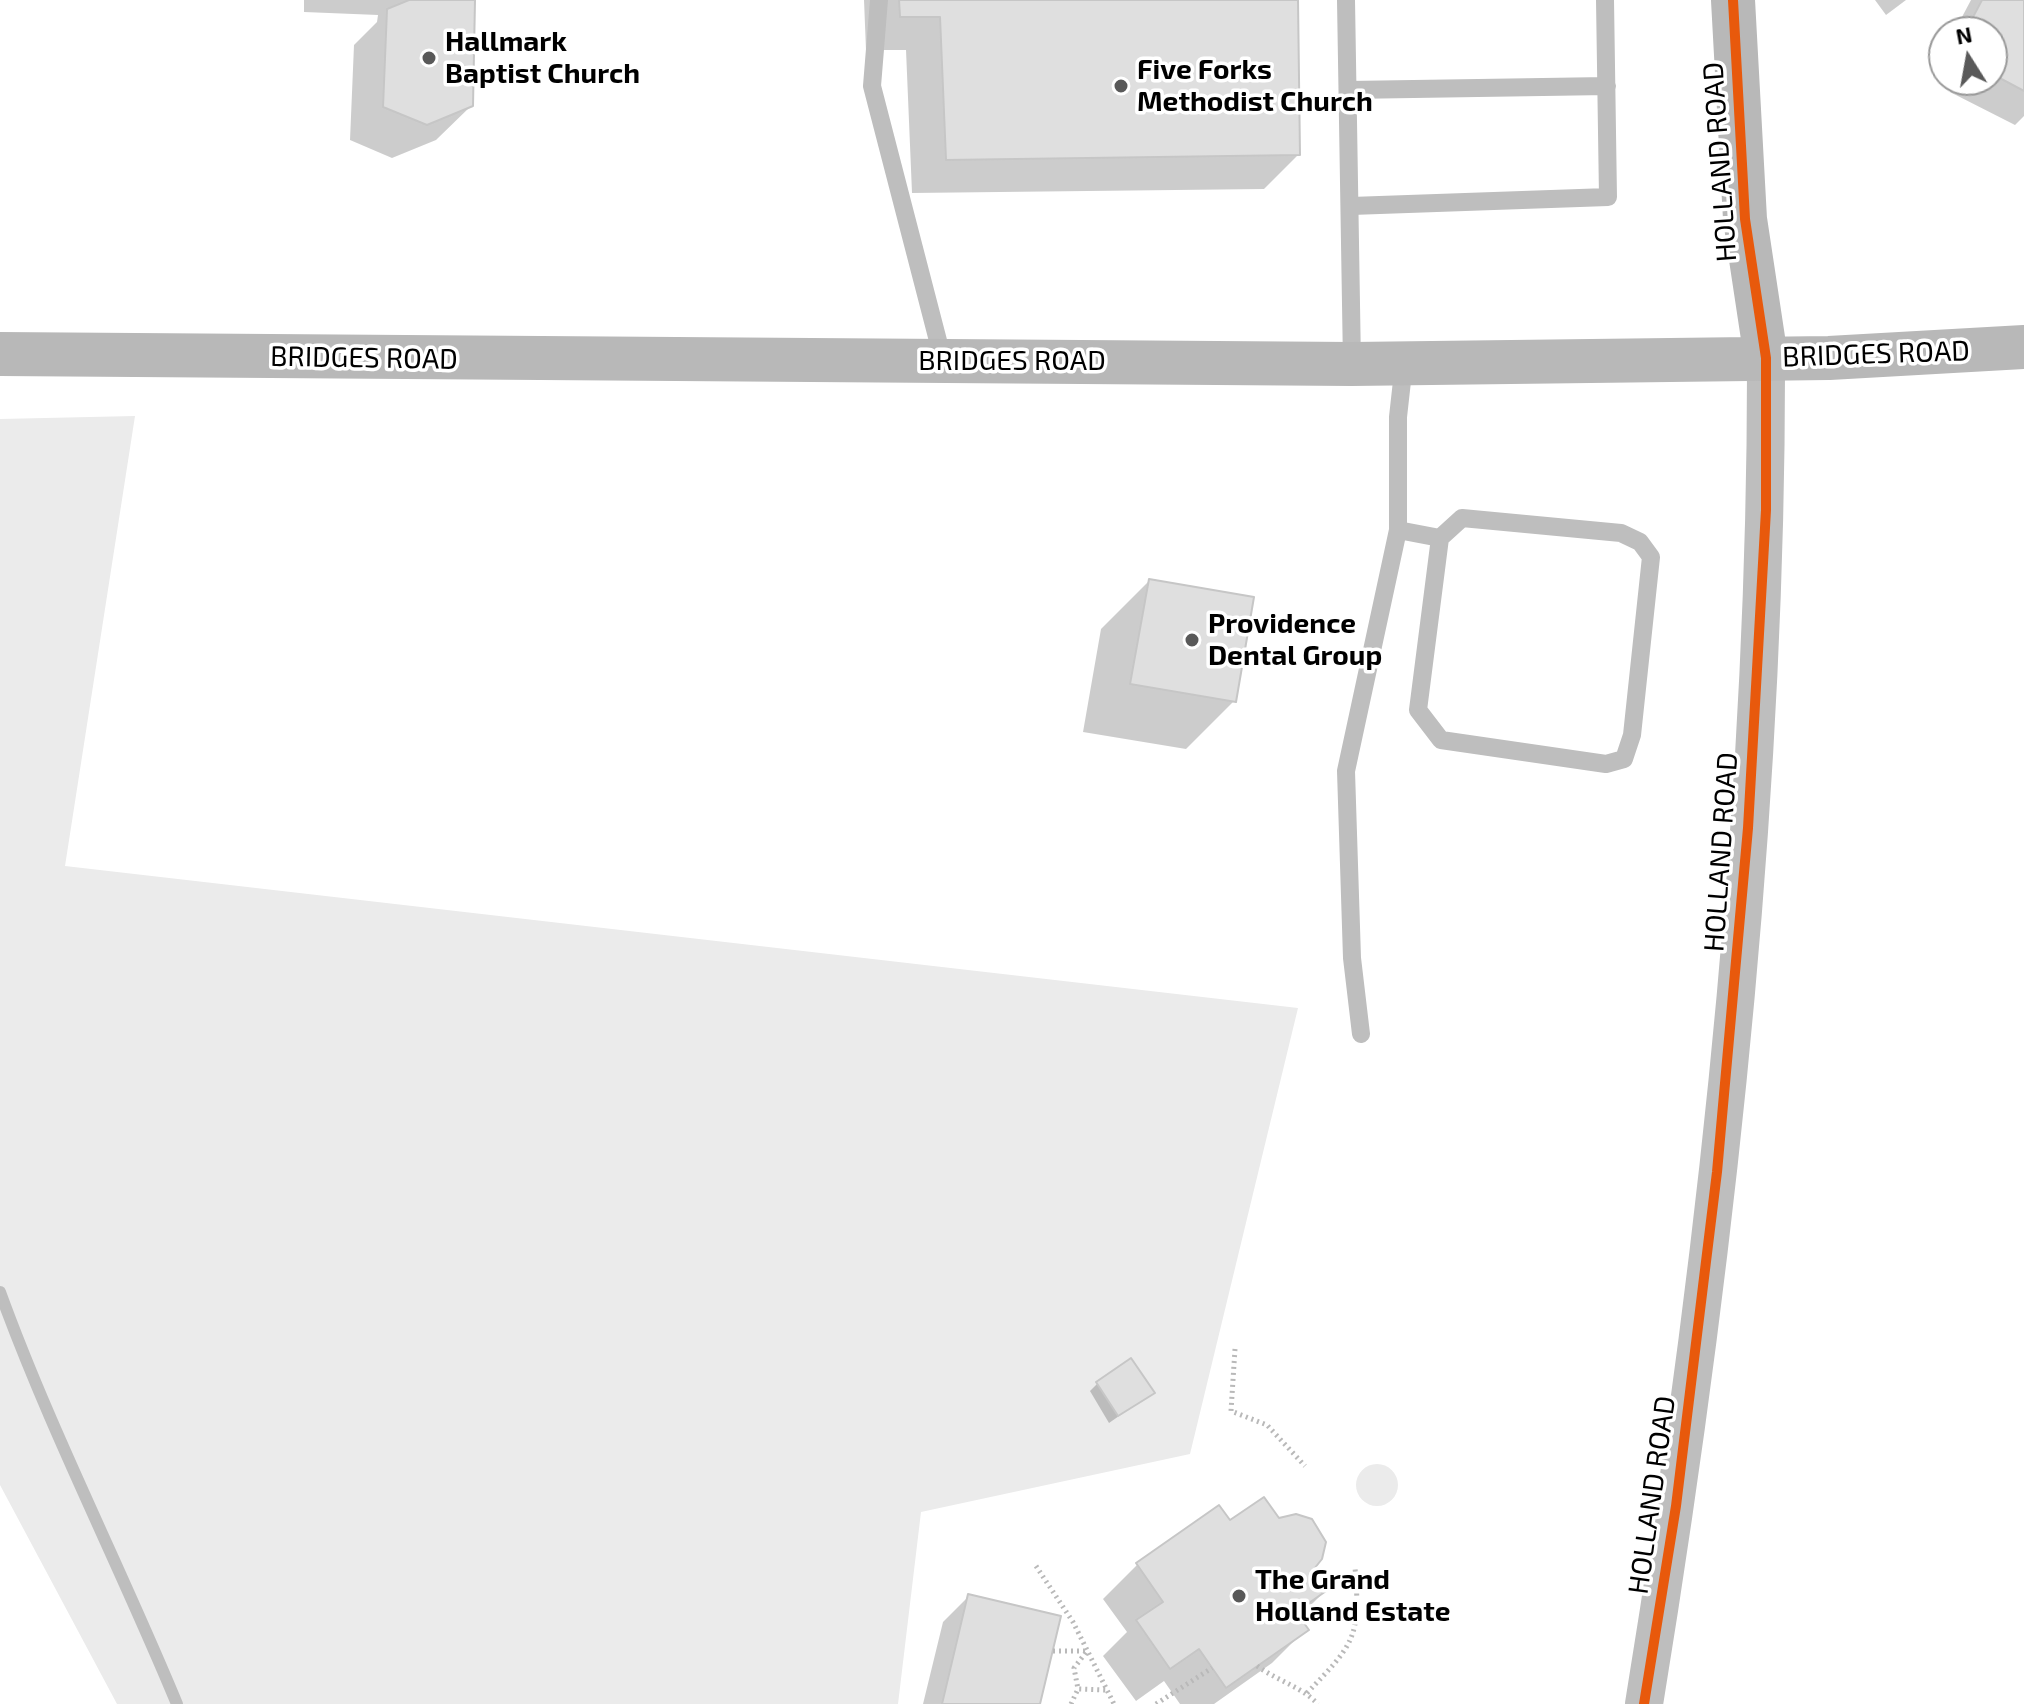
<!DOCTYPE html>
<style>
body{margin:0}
#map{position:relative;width:2024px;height:1704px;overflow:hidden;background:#fff;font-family:"Exo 2",sans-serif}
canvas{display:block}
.north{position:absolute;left:1928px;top:16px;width:80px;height:80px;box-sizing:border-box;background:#fff;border:2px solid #999;border-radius:50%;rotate:349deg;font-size:22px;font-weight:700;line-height:32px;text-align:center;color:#000}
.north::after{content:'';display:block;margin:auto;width:28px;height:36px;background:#595959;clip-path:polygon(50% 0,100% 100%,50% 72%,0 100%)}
</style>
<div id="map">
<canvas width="2024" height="1704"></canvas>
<div class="north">N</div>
</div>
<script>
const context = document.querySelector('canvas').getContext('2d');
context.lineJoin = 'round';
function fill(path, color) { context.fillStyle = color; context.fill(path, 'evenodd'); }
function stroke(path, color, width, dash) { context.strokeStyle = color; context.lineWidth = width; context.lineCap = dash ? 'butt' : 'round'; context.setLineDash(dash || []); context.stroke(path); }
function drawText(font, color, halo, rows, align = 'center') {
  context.font = font + ' "Exo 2",sans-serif'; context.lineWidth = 7; context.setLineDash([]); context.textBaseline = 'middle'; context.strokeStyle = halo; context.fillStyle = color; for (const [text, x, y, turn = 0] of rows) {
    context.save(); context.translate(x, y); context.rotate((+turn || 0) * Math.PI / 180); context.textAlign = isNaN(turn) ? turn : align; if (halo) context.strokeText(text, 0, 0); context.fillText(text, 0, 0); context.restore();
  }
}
fill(new Path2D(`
 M135 416 65 866 1298 1008 1190 1454 921 1512 898 1704H117L0 1485V419Z
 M1356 1485a21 21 0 1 1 42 0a21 21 0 1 1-42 0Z`), '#ebebeb');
fill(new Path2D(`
 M304 0H473L471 106 436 140 392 158 350 140 354 45 377 22 378 15 304 12Z
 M864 0H1296L1298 155 1264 189 912 193 906 50H866Z
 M1875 0H1906L1886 15Z
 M1971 0H2024V116L2015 125 1950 92 1956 80H1992V32H1954Z
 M1149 581 1234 701 1186 749 1083 732 1101 629Z
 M1098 1383 1152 1393 1109 1423 1090 1391Z
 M1219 1507 1230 1523 1312 1568 1327 1589 1298 1618 1306 1629 1272 1663 1214 1704H1180L1164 1681 1136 1701 1103 1656 1127 1632 1103 1599 1137 1565Z
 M969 1596 1038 1704H923L943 1622Z`), '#0003');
stroke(new Path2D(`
 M0 1292C51 1432 120 1566 177 1704`), '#bebebe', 12);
const building = new Path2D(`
 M409 0H475L473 106 427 125 383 107 387 9Z
 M899 0H1298L1300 155 946 160 940 17H900Z
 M1982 0H2024V91L1992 74V32H1965Z
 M1149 579 1254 597 1236 702 1130 684Z
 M1131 1358 1155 1393 1118 1416 1096 1382Z
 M1264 1497 1279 1518 1296 1514 1312 1519 1326 1542 1322 1559 1314 1569 1329 1589 1296 1612 1309 1630 1226 1688 1199 1649 1170 1669 1136 1620 1163 1602 1136 1563 1219 1505 1230 1520Z
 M968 1594 1061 1616 1040 1704H942Z`);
fill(building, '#dfdfdf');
stroke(building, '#c6c6c6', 2);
stroke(new Path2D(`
 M1235 1349 1231 1411 1267 1425 1305 1466
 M1036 1566 1073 1622 1114 1704
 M1053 1651H1087L1074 1668 1078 1689 1106 1690
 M1257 1666C1278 1681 1300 1686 1318 1704
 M1307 1693C1354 1644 1361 1637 1355 1568
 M1071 1704 1078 1689
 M1156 1704 1212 1668`), '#b9b9b9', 5, [2, 4]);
stroke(new Path2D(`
 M879 0 872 86 943 360
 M1346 0 1352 364
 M1349 90 1607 86
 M1351 206 1608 197 1605 0
 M1404 363 1398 417V530L1440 538
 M1462 518 1621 533 1640 542 1651 557 1632 735 1624 759 1606 764 1441 740 1418 710 1440 538Z
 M1361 1034 1352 958 1346 771 1398 530`), '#bebebe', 18);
stroke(new Path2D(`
 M1644 1704C1716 1264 1767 804 1766 358`), '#bebebe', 38);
stroke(new Path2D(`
 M1733 0 1745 219 1766 358
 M0 354 1352 364 1829 358 2024 347`), '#b8b8b8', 44);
stroke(new Path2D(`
 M1644 1704 1676 1506 1717 1172 1748 828 1766 510V358L1745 219 1733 0`), '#e8590c', 10);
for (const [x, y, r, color] of [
 [429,58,8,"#595959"],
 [1121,86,8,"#595959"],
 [1192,640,8,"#595959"],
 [1239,1596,8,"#595959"]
]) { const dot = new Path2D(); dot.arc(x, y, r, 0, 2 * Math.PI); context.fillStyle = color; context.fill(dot); stroke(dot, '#fff', 3); }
drawText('bold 28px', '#000', '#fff', [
 ["Hallmark",445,42],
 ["Baptist Church",445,74],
 ["Five Forks",1137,70],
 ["Methodist Church",1137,102],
 ["Providence",1208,624],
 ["Dental Group",1208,656],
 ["The Grand",1255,1580],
 ["Holland Estate",1255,1612]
], 'left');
drawText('28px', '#000', '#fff', [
 ["HOLLAND ROAD",1720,162,-94],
 ["BRIDGES ROAD",1876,354,-2],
 ["BRIDGES ROAD",364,358,1],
 ["BRIDGES ROAD",1012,361],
 ["HOLLAND ROAD",1721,852,-86],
 ["HOLLAND ROAD",1652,1495,-82]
]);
</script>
